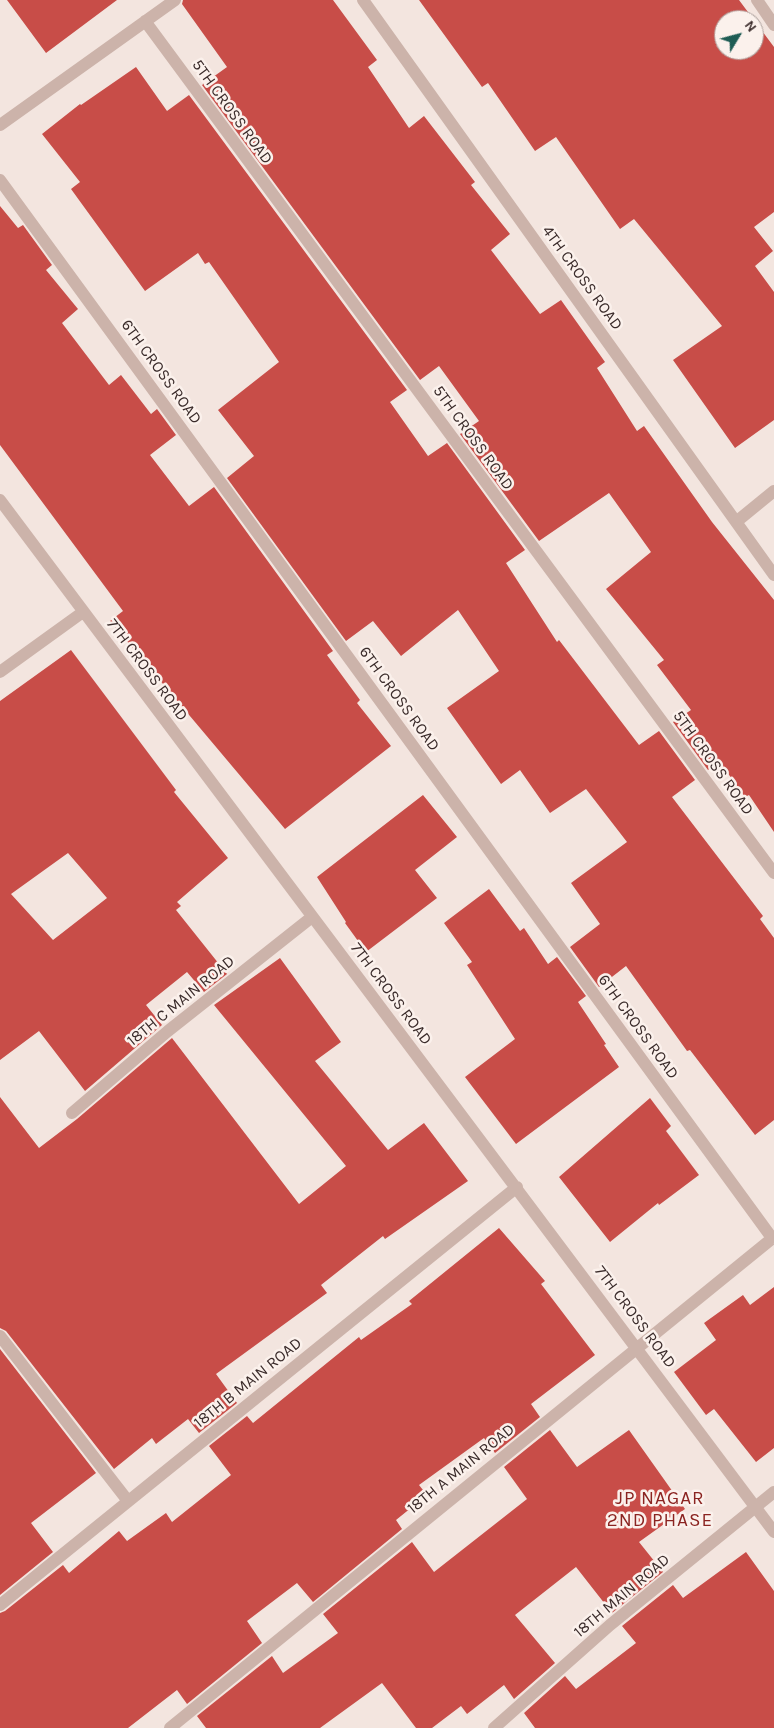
<!DOCTYPE html>
<style>
body{margin:0}
#map{position:relative;width:774px;height:1728px;overflow:hidden;background:#f3e5df;font-family:Karla,sans-serif}
canvas{display:block}
.north{position:absolute;left:714px;top:10px;width:50px;height:50px;box-sizing:border-box;background:#fbf1ec;border:1px solid #aea29e;border-radius:50%;rotate:53deg;font-size:14px;font-weight:700;line-height:20px;text-align:center;color:#3a2b2a}
.north::after{content:'';display:block;margin:auto;width:18px;height:22px;background:#1e5c54;clip-path:polygon(50% 0,100% 100%,50% 72%,0 100%)}
</style>
<div id="map">
<canvas width="774" height="1728"></canvas>
<div class="north">N</div>
</div>
<script>
const context = document.querySelector('canvas').getContext('2d');
context.lineJoin = 'round';
function fill(path, color) { context.fillStyle = color; context.fill(path, 'evenodd'); }
function stroke(path, color, width, dash) { context.strokeStyle = color; context.lineWidth = width; context.lineCap = dash ? 'butt' : 'round'; context.setLineDash(dash || []); context.stroke(path); }
function drawText(font, color, halo, rows, align = 'center') {
  context.font = font + ' Karla,sans-serif'; context.lineWidth = 5; context.setLineDash([]); context.textBaseline = 'middle'; context.strokeStyle = halo; context.fillStyle = color; for (const [text, x, y, turn = 0] of rows) {
    context.save(); context.translate(x, y); context.rotate((+turn || 0) * Math.PI / 180); context.textAlign = isNaN(turn) ? turn : align; if (halo) context.strokeText(text, 0, 0); context.fillText(text, 0, 0); context.restore();
  }
}
fill(new Path2D(`
 M7 0H117L46 53Z
 M183 0H333L377 60 368 67 409 128 424 116 475 182 471 185 510 234 491 250 540 314 561 300 605 362 597 368 637 431 644 426 712 522 774 600V832L749 795 745 797 719 761 708 770 673 722 691 710 657 665 664 660 606 589 651 552 609 493 539 541 460 434 479 421 439 366 420 380 202 85 227 67 182 4Z
 M419 0H739L774 47V212L754 227 773 251 755 266 774 292V420L735 448 673 360 722 326 634 219 620 229 556 137 535 151 488 83 482 87ZM724 20H754V50H724Z
 M136 67 167 111 189 95 407 390 390 402 428 456 447 443 525 550 506 563 557 642 559 640 639 745 659 731 695 780 672 797 763 916 760 919 774 938V1120L755 1135 690 1050 687 1051 626 966 599 987 570 947 600 924 571 883 627 842 586 789 550 813 520 770 501 784 447 708 499 671 458 610 401 656 373 621 346 641 227 478 254 456 218 410 279 362 209 262 205 264 198 253 145 291 71 189 80 182 42 134 80 104 81 105Z
 M0 206 18 228 23 225 52 265 46 270 78 309 62 323 109 385 121 375 151 414 157 409 176 435 150 455 189 506 214 487 333 651 327 655 360 700 357 703 391 746 285 829 110 621 123 611 0 445Z
 M71 650 176 790 174 792 228 858 177 902 181 906 176 910 227 974 204 992 187 972 146 1005 162 1025 85 1091 39 1031 0 1060V701ZM68 853 107 898 53 940 11 894Z
 M423 795 457 837 415 870 437 898 366 952 345 923 346 922 317 877Z
 M489 889 520 931 524 928 548 964 557 957 586 996 578 1002 606 1044 604 1045 619 1067 516 1144 465 1077 515 1039 467 965 472 962 444 923Z
 M280 958 341 1042 315 1061 388 1150 424 1123 468 1181 385 1239 383 1236 321 1285 327 1293 216 1374 237 1403 199 1433 188 1419 156 1444 152 1438 114 1469 6 1331 0 1328V1097L39 1148 77 1119 172 1038 299 1204 346 1166 214 1005Z
 M650 1098 671 1126 666 1131 699 1175 659 1205 658 1203 610 1242 559 1177Z
 M499 1228 545 1281 541 1284 595 1355 531 1404 540 1417 495 1453 484 1438 419 1485 427 1495 396 1520 402 1529 313 1602 297 1583 247 1621 262 1643 187 1704 177 1690 128 1728H0V1613L5 1611 63 1565 69 1573 119 1531 127 1541 166 1513 172 1522 231 1475 209 1446 247 1416 253 1423 359 1337 361 1340 412 1304 409 1301Z
 M774 1287V1448L756 1462 714 1409 706 1415 674 1372 716 1340 704 1323 743 1295 750 1305Z
 M0 1349 96 1473 31 1523 53 1552 0 1595Z
 M550 1430 577 1467 629 1430 685 1509 639 1542 663 1572 612 1613 576 1567 515 1615 555 1663 514 1699 504 1685 467 1714 461 1706 432 1728H416L382 1683 320 1728H206L197 1716 272 1656 283 1673 338 1633 323 1614 412 1542 434 1572 527 1499 504 1467Z
 M746 1552 774 1591V1728H535L524 1713 565 1676 576 1689 636 1643 622 1626 673 1585 683 1598Z`), '#c84d48');
stroke(new Path2D(`
 M363 0 774 575
 M757 0 774 25
 M145 21 774 873
 M0 125 175 0
 M0 180 772 1238
 M0 500 774 1532
 M736 522 774 491
 M0 672 83 612
 M72 1113 168 1031 312 917
 M0 1336 128 1501
 M0 1605 517 1187
 M170 1728 774 1237
 M494 1728 610 1625 774 1492`), '#ccb3aa', 12);
drawText('16px', '#3a2b2a', '#fbf1ec', [
 ["5TH CROSS ROAD",232,112,54],
 ["4TH CROSS ROAD",582,278,54],
 ["6TH CROSS ROAD",161,372,54],
 ["5TH CROSS ROAD",473,438,54],
 ["7TH CROSS ROAD",147,670,53],
 ["6TH CROSS ROAD",399,699,54],
 ["5TH CROSS ROAD",713,763,54],
 ["7TH CROSS ROAD",391,994,53],
 ["18TH C MAIN ROAD",181,1001,-39],
 ["6TH CROSS ROAD",638,1027,54],
 ["7TH CROSS ROAD",635,1317,53],
 ["18TH B MAIN ROAD",248,1383,-39],
 ["18TH A MAIN ROAD",461,1469,-39],
 ["18TH MAIN ROAD",622,1596,-40]
]);
context.letterSpacing = '1px';
drawText('19px', '#8b2421', '#fbf1ec', [
 ["JP NAGAR",660,1499],
 ["2ND PHASE",660,1521]
]);
context.letterSpacing = '0px';
</script>
